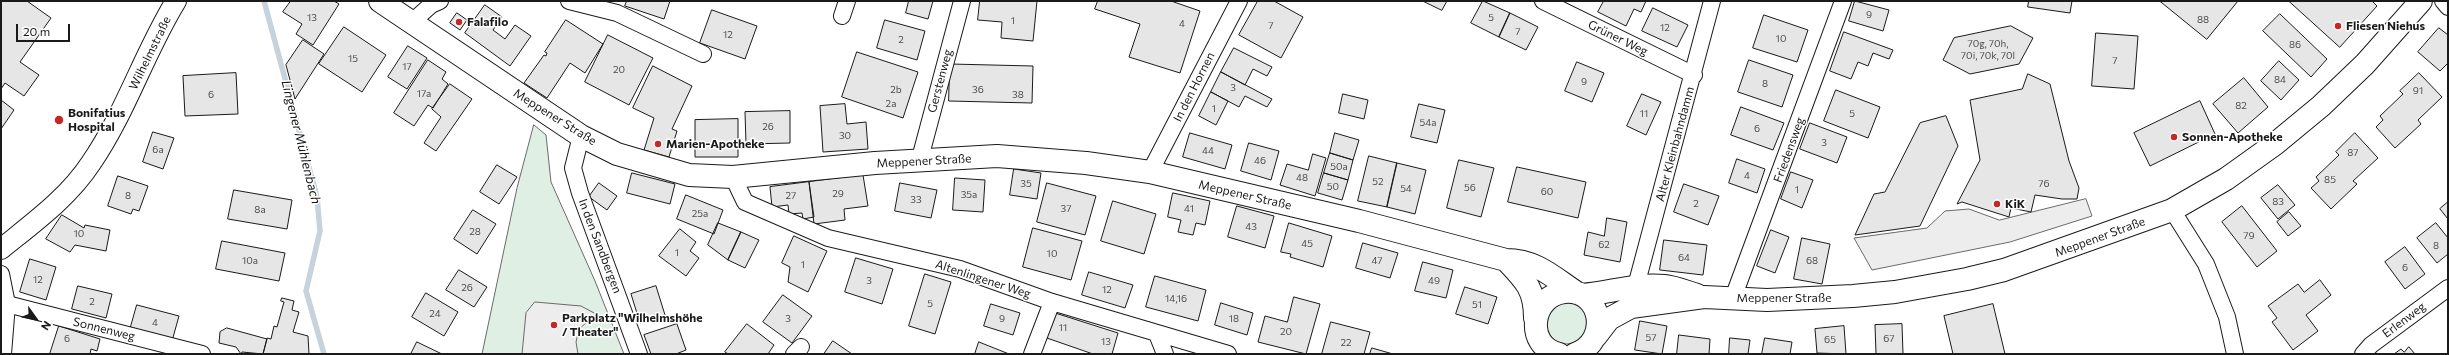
<!DOCTYPE html>
<meta charset="utf-8">
<style>
body{margin:0}
#map{position:relative;width:2449px;height:355px;overflow:hidden;background:#fff;font-family:Commissioner,sans-serif}
canvas{display:block}
.frame{position:absolute;inset:0;border:2px solid #1a1a1a;pointer-events:none}
.north{position:absolute;left:16px;top:299px;width:40px;height:40px;-webkit-text-stroke:3px #fff;paint-order:stroke;rotate:123deg;font-size:11px;font-weight:700;line-height:16px;text-align:center;color:#1a1a1a}
.north::after{content:'';display:block;margin:auto;width:14px;height:18px;background:#1a1a1a;clip-path:polygon(50% 0,100% 100%,50% 72%,0 100%)}
.scale{position:absolute;left:16px;top:24px;width:54px;height:18px;box-sizing:border-box;border:2px solid #1a1a1a;border-top:0;padding-left:5px;font-size:12px;line-height:14px;white-space:nowrap;color:#1a1a1a;-webkit-text-stroke:3px #fff;paint-order:stroke}
</style>
<div id="map">
<canvas width="2449" height="355"></canvas>
<div class="frame"></div>
<div class="north">N</div>
<div class="scale">20 m</div>
</div>
<script>
const context = document.querySelector('canvas').getContext('2d');
context.lineJoin = 'round';
function fill(path, color) { context.fillStyle = color; context.fill(path, 'evenodd'); }
function stroke(path, color, width, dash) { context.strokeStyle = color; context.lineWidth = width; context.lineCap = dash ? 'butt' : 'round'; context.setLineDash(dash || []); context.stroke(path); }
function drawText(font, color, halo, rows, align = 'center') {
  context.font = font + ' Commissioner,sans-serif'; context.lineWidth = 3; context.setLineDash([]); context.textBaseline = 'middle'; context.strokeStyle = halo; context.fillStyle = color; for (const [text, x, y, turn = 0] of rows) {
    context.save(); context.translate(x, y); context.rotate((+turn || 0) * Math.PI / 180); context.textAlign = isNaN(turn) ? turn : align; if (halo) context.strokeText(text, 0, 0); context.fillText(text, 0, 0); context.restore();
  }
}
const green = new Path2D(`
 M534 125 546 135 551 182 595 281 624 354H482L517 188Z
 M1546 323a21 21 0 1 1 42 0a21 21 0 1 1-42 0Z`);
fill(green, '#e0efe3');
stroke(green, '#6a6a6a', 1);
const parking = new Path2D(`
 M2086 199 2092 216 2010 242 1872 270 1854 238 1927 228 1945 211 1969 209 1999 220Z
 M535 302 581 306 596 314 579 329 576 342 578 354H522L526 313Z`);
fill(parking, '#ededed');
stroke(parking, '#6a6a6a', 1);
stroke(new Path2D(`
 M264 1 317 197 320 231 306 291 324 354`), '#c6d2dc', 5.5);
const building = new Path2D(`
 M1 1H27L51 18 20 62 39 75 24 96 5 83 1 89Z
 M291 1H334L339 4 313 45 296 34 302 24 283 12Z
 M627 1H670L664 19 625 6Z
 M909 1H933L928 19 906 13Z
 M980 1H1037L1033 41 1001 38 1002 22 978 20Z
 M1098 1H1171L1200 11 1180 73 1129 57 1140 24 1095 9Z
 M1258 1H1274L1303 17 1281 58 1239 35Z
 M1423 1H1447L1442 10Z
 M1483 1 1510 13 1499 37 1471 23Z
 M1604 1H1646L1641 12 1634 9 1626 26 1598 12Z
 M1855 1 1889 10 1883 31 1849 21Z
 M2029 1H2072L2070 13 2028 7Z
 M2160 1H2238L2207 39Z
 M2289 1H2372L2377 6 2340 47Z
 M485 5 502 17 493 30 505 39 515 25 531 36 510 66 465 33Z
 M1653 8 1688 25 1677 47 1642 31Z
 M712 10 757 26 745 59 700 43Z
 M457 13 467 20 460 30 450 23Z
 M1510 13 1538 27 1526 50 1499 37Z
 M2280 14 2327 59 2311 77 2263 31Z
 M1764 15 1808 30 1797 62 1753 48Z
 M566 20 603 44 585 73 570 63 547 98 524 83 544 55 546 56 547 53 545 52Z
 M885 20 925 31 917 60 877 48Z
 M2011 26 2033 38 2019 64 1970 74 1943 60 1954 38Z
 M344 27 386 55 362 92 319 64Z
 M2439 28 2448 35V65L2447 64 2440 71 2418 52Z
 M1844 32 1893 50 1889 59 1873 53 1868 66 1858 62 1851 79 1830 71Z
 M2096 33 2138 36 2134 89 2092 86Z
 M608 35 653 58 629 105 585 82Z
 M303 40 324 54 295 99 286 65Z
 M408 46 427 58 407 89 388 77Z
 M1234 48 1272 67 1267 76 1253 69 1245 85 1221 72Z
 M857 52 918 72 903 118 842 97Z
 M428 60 446 72 442 79 448 84 433 108 428 105 414 126 394 113Z
 M1749 60 1793 75 1782 107 1738 92Z
 M2279 61 2299 80 2281 100 2261 81Z
 M1577 62 1604 73 1592 102 1565 91Z
 M950 64 1033 66 1032 103 949 101Z
 M653 66 692 86 672 129 677 131 669 157 644 150 654 118 633 108Z
 M1221 72 1272 99 1267 107 1245 96 1239 107 1211 92Z
 M236 73 238 114 185 116 183 76Z
 M2419 73 2442 97 2418 120 2421 124 2395 148 2376 127 2383 120 2380 116 2403 94 2400 91Z
 M2028 74 2050 84 2069 161 2079 188 2077 199H2062L2035 195 2031 212 2011 208 2009 217 1962 202 1957 204 1980 160 1970 100 2022 89Z
 M2244 78 2268 107 2238 133 2213 104Z
 M450 84 472 99 436 151 424 143 441 117 432 109Z
 M1836 90 1880 107 1868 138 1824 121Z
 M1211 92 1228 101 1216 125 1199 116Z
 M1343 94 1368 100 1364 119 1339 113Z
 M1642 94 1661 102 1646 135 1627 126Z
 M1 100 14 110 1 129Z
 M2200 101 2215 134 2150 166 2134 133Z
 M845 104 847 124 866 122 868 149 823 152 820 106Z
 M1419 104 1445 110 1437 143 1411 137Z
 M1741 107 1784 123 1773 150 1731 135Z
 M790 111V143L746 144 745 112Z
 M1946 116 1958 146 1920 226 1855 235 1874 194 1885 192 1920 123Z
 M738 119V157H695V120Z
 M1810 123 1847 137 1837 163 1800 149Z
 M153 132 174 138 163 169 143 162Z
 M1190 133 1232 145 1225 169 1183 157Z
 M1335 133 1359 140 1353 160 1330 153Z
 M2355 133 2378 158 2353 181 2357 184 2331 209 2311 188 2319 181 2316 177 2339 155 2336 152Z
 M1249 143 1279 151 1271 180 1241 171Z
 M1330 153 1353 160 1348 180 1324 173Z
 M1313 154 1326 158 1315 196 1280 185 1287 164 1308 170Z
 M1369 156 1397 163 1387 207 1358 201Z
 M1737 159 1765 169 1757 193 1729 183Z
 M1459 160 1494 168 1481 217 1447 208Z
 M1397 163 1426 170 1415 214 1387 207Z
 M497 165 517 177 499 204 480 192Z
 M1517 167 1586 182 1578 218 1508 202Z
 M1014 169 1041 173 1037 199 1010 195Z
 M1791 172 1813 180 1802 208 1781 199Z
 M632 173 675 184 670 204 627 193Z
 M1324 173 1348 180 1342 200 1318 193Z
 M863 175 868 206 844 209 845 220 814 224 809 182Z
 M118 176 148 186 139 211 133 209 131 214 108 206Z
 M955 178 985 180 983 212 953 210Z
 M809 182 814 217 803 219 802 213 789 214 788 205 772 207 770 187Z
 M599 183 617 196 607 210 589 197Z
 M900 183 937 190 931 218 895 211Z
 M1047 183 1096 196 1085 235 1037 222Z
 M1684 184 1719 196 1708 225 1674 212Z
 M2278 185 2295 205 2278 219 2261 198Z
 M234 190 292 200 287 229 228 219Z
 M1173 193 1210 201 1205 225 1196 223 1193 235 1178 232 1181 220 1168 217Z
 M686 195 723 210 714 234 677 219Z
 M1113 201 1156 214 1144 254 1101 241Z
 M2448 202V219L2440 209Z
 M1237 206 1274 216 1265 248 1228 237Z
 M2242 206 2277 251 2257 267 2222 222Z
 M473 210 496 224 477 254 454 239Z
 M2289 212 2301 226 2288 236 2277 222Z
 M62 215 84 228 85 225 110 230 106 251 75 245 70 252 46 239Z
 M1607 218 1627 222 1620 262 1584 255 1588 232 1604 236Z
 M718 223 741 232 728 260 708 245Z
 M1289 223 1332 236 1323 267 1290 257 1291 254 1281 252Z
 M2436 223 2448 238V254L2437 263 2417 238Z
 M1033 228 1082 241 1071 280 1023 267Z
 M680 229 696 242 690 251 699 258 686 276 659 256Z
 M1771 230 1789 237 1775 273 1757 266Z
 M741 232 759 240 745 268 728 260Z
 M794 236 827 251 808 292 788 282 790 267 782 263Z
 M1802 238 1830 244 1822 284 1794 279Z
 M1664 240 1707 245 1703 275 1660 270Z
 M222 241 285 253 279 281 216 269Z
 M1363 243 1398 253 1390 278 1356 268Z
 M2405 247 2425 274 2405 289 2385 262Z
 M856 258 893 269 882 304 845 292Z
 M30 259 56 267 46 300 20 292Z
 M1423 262 1453 270 1446 298 1415 291Z
 M459 270 487 287 474 307 446 290Z
 M1089 272 1133 285 1125 308 1082 295Z
 M925 274 951 282 935 334 909 326Z
 M1155 276 1206 290 1198 321 1146 307Z
 M2320 280 2331 295 2306 315 2318 331 2293 350 2272 322 2277 318 2268 306 2298 284 2304 292Z
 M78 286 112 294 106 318 72 309Z
 M656 286 665 315 640 323 631 294Z
 M1465 287 1497 297 1488 324 1456 314Z
 M426 293 458 312 444 336 412 317Z
 M783 295 812 316 792 343 763 322Z
 M1294 297 1320 304 1306 354 1258 342 1265 316 1287 322Z
 M282 298 294 301 292 310 299 312 293 332 308 336 309 354H263L267 338 271 339 274 326 277 327 284 302 281 301Z
 M1221 303 1253 313 1247 335 1215 325Z
 M991 304 1020 313 1013 335 984 326Z
 M1993 304 2005 354H1953L1944 316Z
 M137 305 179 316 172 341 130 330Z
 M1052 312 1118 333 1112 354H1093L1044 337Z
 M1640 321 1667 326 1662 354 1635 350Z
 M1331 322 1370 332 1364 354H1322Z
 M677 324 686 350 676 354H651L644 335Z
 M747 324 774 345 768 354H728L725 352Z
 M1902 324 1903 354H1876L1875 325Z
 M59 326 100 339 97 351 91 349 90 354H50Z
 M1844 326 1846 354 1817 353 1815 329Z
 M227 328 267 339 263 354 242 352 241 354 236 347 219 343 220 332Z
 M1679 335 1710 339 1709 354H1677Z
 M1730 338 1750 340 1748 354H1729Z
 M1765 338 1792 342 1790 354H1762Z
 M833 341 852 354H824Z
 M417 342 442 354H411Z
 M979 342 1009 354H975Z
 M2409 347 2415 354H2394L2401 349 2404 352Z
 M1372 348 1393 354H1370Z`);
fill(building, '#e6e6e6');
stroke(building, '#1a1a1a', 1);
const minor = new Path2D(`
 M569 1 617 13 703 54
 M1543 1 1694 75
 M2443 1 2448 7
 M842 16 847 1
 M412 22 431 5 440 1
 M581 136 573 168 580 193 639 354
 M919 162 962 1
 M1150 172 1239 1
 M733 177 745 202 828 238 960 269 1052 302 1228 354
 M2172 210 2206 264 2227 317 2235 354
 M1 274 7 304 3 354
 M1636 286 1712 1
 M1733 298 1843 1
 M7 304 202 354
 M1157 334 1165 354
 M794 354 801 347
 M1032 354 1052 302
 M2363 354 2371 345 2448 288`);
const tertiary = new Path2D(`
 M1 249C33 223 68 198 91 163 126 112 144 53 176 1`);
const secondary = new Path2D(`
 M380 1 581 136 617 154 689 175 733 177 875 163 997 156 1086 163 1150 172 1359 221 1506 260C1536 260 1553 277 1577 293
 M1506 260C1525 280 1535 289 1535 318
 M1582 295C1609 293 1637 283 1664 286 1675 287 1687 292 1697 295
 M1596 336 1609 319 1631 307 1704 297 1767 300 1853 296 1895 292 1967 279 2004 270 2172 210 2226 179 2275 144 2321 106 2365 64 2421 1
 M1559 354C1524 346 1531 295 1565 292 1602 289 1611 341 1575 354`);
stroke(minor, '#1a1a1a', 18);
stroke(tertiary, '#1a1a1a', 22);
stroke(secondary, '#1a1a1a', 24);
stroke(minor, '#fff', 16);
stroke(tertiary, '#fff', 20);
stroke(secondary, '#fff', 22);
for (const [x, y, r, color] of [
 [459,22,4,"#c62828"],
 [2338,26,4,"#c62828"],
 [59,120,5,"#c62828"],
 [2174,137,4,"#c62828"],
 [658,144,4,"#c62828"],
 [1997,204,4,"#c62828"],
 [554,325,4,"#c62828"]
]) { const dot = new Path2D(); dot.arc(x, y, r, 0, 2 * Math.PI); context.fillStyle = color; context.fill(dot); stroke(dot, '#fff', 1.5); }
drawText('10px', '#4d4d4d', null, [
 ["9",1869,15],
 ["13",312,18],
 ["5",1491,18],
 ["88",2203,20],
 ["1",1013,21],
 ["4",1182,24],
 ["7",1271,26],
 ["12",1665,28],
 ["7",1518,32],
 ["12",728,35],
 ["10",1781,39],
 ["2",901,40],
 ["70g, 70h,",1988,44],
 ["70i, 70k, 70l",1988,56],
 ["86",2295,45],
 ["15",353,59],
 ["7",2115,61],
 ["17",407,67],
 ["20",619,70],
 ["84",2280,80],
 ["9",1584,82],
 ["8",1765,84],
 ["3",1233,88],
 ["2b",896,90],
 ["36",978,90],
 ["91",2418,91],
 ["17a",424,94],
 ["6",211,95],
 ["38",1018,95],
 ["2a",891,104],
 ["82",2241,106],
 ["1",1214,109],
 ["11",1644,114],
 ["5",1852,114],
 ["54a",1428,123],
 ["26",768,127],
 ["6",1757,129],
 ["30",845,136],
 ["3",1824,143],
 ["6a",158,150],
 ["44",1208,151],
 ["87",2353,153],
 ["46",1260,161],
 ["50a",1339,167],
 ["4",1747,176],
 ["48",1302,178],
 ["85",2330,180],
 ["52",1378,182],
 ["35",1026,184],
 ["76",2044,184],
 ["50",1333,187],
 ["56",1470,188],
 ["54",1406,189],
 ["1",1797,190],
 ["60",1547,192],
 ["29",838,194],
 ["35a",969,195],
 ["8",128,196],
 ["27",791,196],
 ["33",916,200],
 ["83",2278,202],
 ["2",1696,204],
 ["37",1066,209],
 ["41",1189,209],
 ["8a",260,210],
 ["25a",700,214],
 ["43",1251,227],
 ["28",475,232],
 ["10",79,234],
 ["79",2249,236],
 ["45",1307,244],
 ["62",1604,245],
 ["8",2436,246],
 ["1",677,253],
 ["10",1052,254],
 ["64",1684,258],
 ["10a",250,261],
 ["47",1377,261],
 ["68",1812,261],
 ["1",803,265],
 ["6",2405,268],
 ["12",38,280],
 ["3",869,281],
 ["49",1434,281],
 ["26",467,288],
 ["12",1107,290],
 ["14,16",1176,299],
 ["2",92,302],
 ["5",930,304],
 ["51",1477,305],
 ["24",435,314],
 ["3",788,319],
 ["9",1002,319],
 ["18",1234,319],
 ["4",155,323],
 ["11",1063,328],
 ["20",1286,332],
 ["57",1651,338],
 ["6",67,339],
 ["67",1889,339],
 ["65",1830,340],
 ["13",1106,342],
 ["22",1346,343]
]);
drawText('bold 12px', '#1a1a1a', '#fff', [
 ["Falafilo",467,22],
 ["Fliesen Niehus",2346,26],
 ["Bonifatius",68,113],
 ["Hospital",68,127],
 ["Sonnen-Apotheke",2182,137],
 ["Marien-Apotheke",666,144],
 ["KiK",2005,204],
 ["Parkplatz \"Wilhelmshöhe",562,318],
 ["/ Theater\"",562,332]
], 'left');
drawText('12px', '#1a1a1a', '#fff', [
 ["Grüner Weg",1618,38,26],
 ["Wilhelmstraße",150,53,-64],
 ["Gerstenweg",940,81,-75],
 ["In den Hornen",1194,87,-63],
 ["Meppener Straße",555,117,32],
 ["Alter Kleinbahndamm",1675,144,-75],
 ["Friedensweg",1789,150,-70],
 ["Meppener Straße",924,161,-3],
 ["Meppener Straße",1245,195,13],
 ["Meppener Straße",2100,237,-20],
 ["In den Sandbergen",600,246,69],
 ["Altenlingener Weg",983,279,18],
 ["Meppener Straße",1784,298],
 ["Erlenweg",2404,320,-37],
 ["Sonnenweg",104,329,14]
]);
drawText('italic 13px', '#1a1a1a', '#fff', [
 ["Lingener Mühlenbach",301,142,76]
]);
</script>
